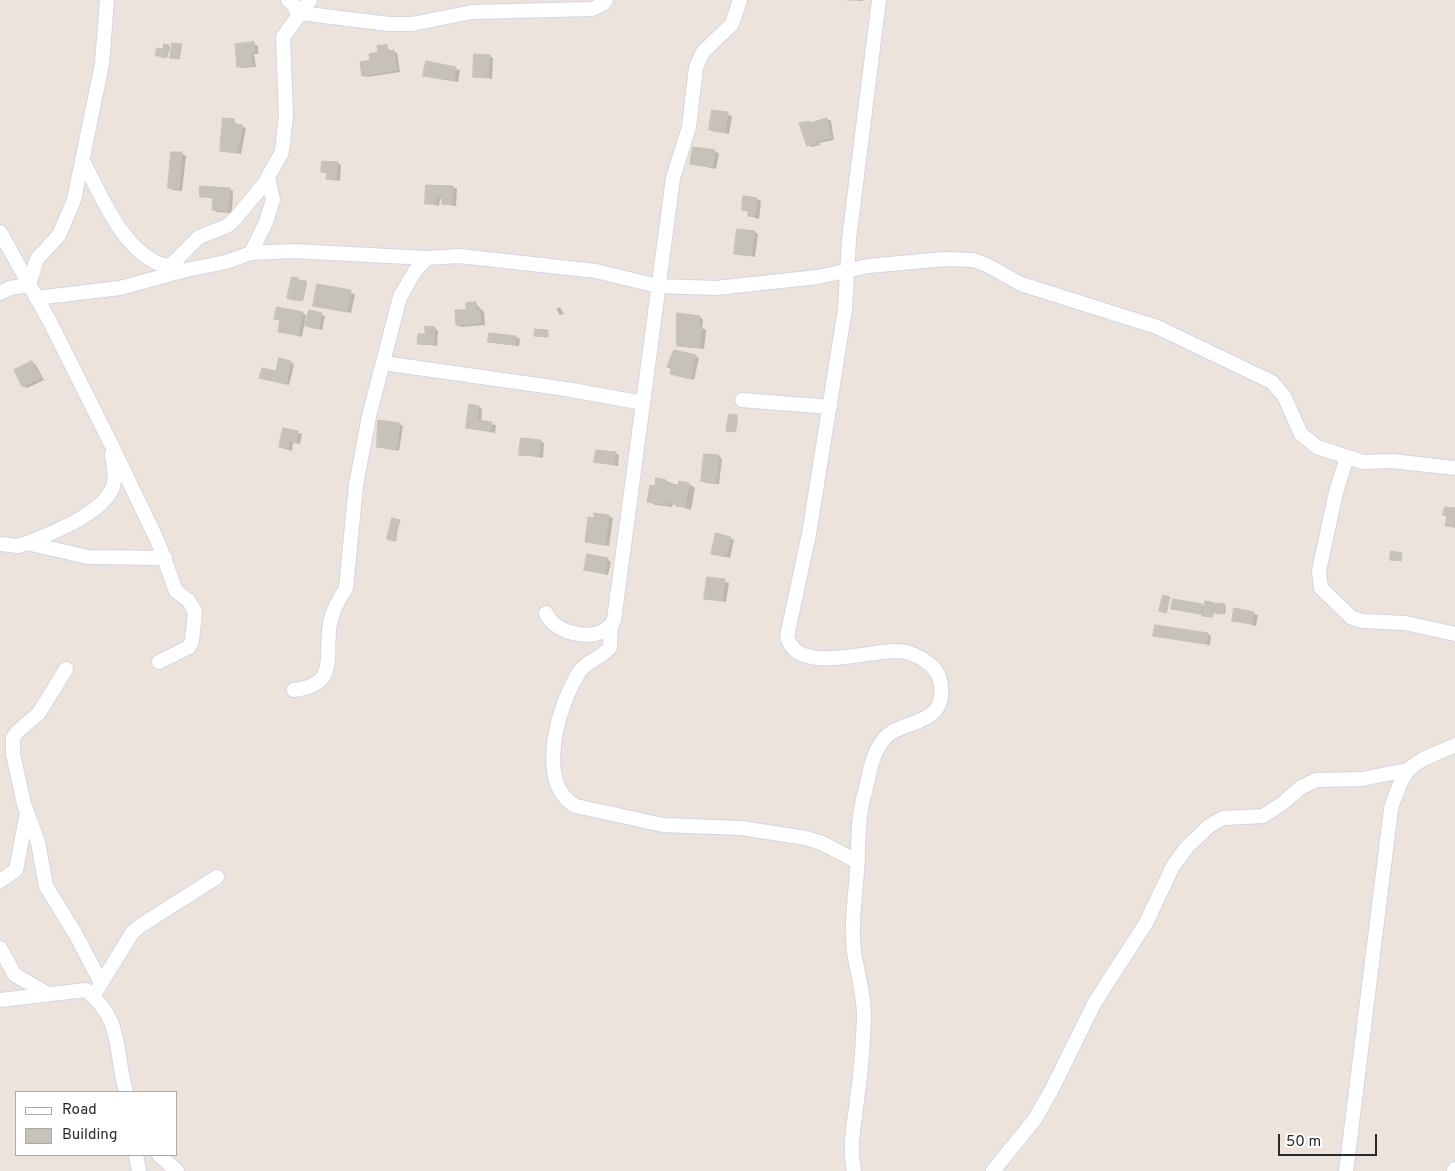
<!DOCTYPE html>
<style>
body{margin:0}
#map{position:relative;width:1455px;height:1171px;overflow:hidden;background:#ece4dc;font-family:Overpass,sans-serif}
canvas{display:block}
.legend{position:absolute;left:15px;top:1091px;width:162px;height:65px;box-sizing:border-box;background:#fff;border:1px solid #aaa;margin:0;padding:6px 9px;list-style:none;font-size:15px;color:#2a2a2a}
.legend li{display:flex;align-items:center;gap:10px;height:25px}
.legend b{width:25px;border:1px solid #aaa}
.scale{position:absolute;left:1278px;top:1134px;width:99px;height:22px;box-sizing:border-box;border:2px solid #2a2a2a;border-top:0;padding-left:6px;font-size:15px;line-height:18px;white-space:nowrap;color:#2a2a2a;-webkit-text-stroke:4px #fff;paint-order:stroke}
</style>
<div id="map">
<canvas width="1455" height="1171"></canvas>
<ul class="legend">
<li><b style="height:6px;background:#fff"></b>Road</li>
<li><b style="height:14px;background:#c7c1bc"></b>Building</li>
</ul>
<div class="scale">50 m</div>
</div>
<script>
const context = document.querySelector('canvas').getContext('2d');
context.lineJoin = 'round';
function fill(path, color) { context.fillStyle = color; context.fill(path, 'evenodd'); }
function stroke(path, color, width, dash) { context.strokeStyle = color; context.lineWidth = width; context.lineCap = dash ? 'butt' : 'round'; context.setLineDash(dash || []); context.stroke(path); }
fill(new Path2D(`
 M843 0H863V1Z
 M254 44 258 46V54H254L256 67 242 68 238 66Z
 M181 45 180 59 173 58Z
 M165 46 170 47 167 58 158 55 164 51Z
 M386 46 391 52 397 53 400 72 367 77 363 75 371 61Z
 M489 56 493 58 492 79 474 76Z
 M427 63 460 70 458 82 425 76Z
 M713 111 732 116 729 134 710 130Z
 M827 119 831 121 834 140 819 143 820 145 812 147 808 145 817 123Z
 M225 120 234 121 238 125 246 128 241 154 221 150Z
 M715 151 719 154 716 169 692 164Z
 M182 154 186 156 182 191 173 190 169 187Z
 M337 163 341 165 340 181 331 180 328 178V174L323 171Z
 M427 187H453L457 189 456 206 443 204V199H440L439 206 427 203Z
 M229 189 233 191 232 213 217 212 213 210 214 199 201 196Z
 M757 199 761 201 759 219 749 216V212L743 209Z
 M754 232 758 234 755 257 736 253Z
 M297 279 307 283 303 301 290 299Z
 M318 286 355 294 351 313 315 305Z
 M475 303 484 312 485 325 461 327 457 325Z
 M560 307 564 314 560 315 556 309Z
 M302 313 306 315 302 337 279 331 281 320 276 318Z
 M321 314 325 316 322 330 306 325Z
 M699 317 703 319 702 328 706 330 704 349 678 345Z
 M435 328 438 331 437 346 419 343Z
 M491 334 516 337 520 339 519 346 494 343 490 341Z
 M695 356 699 358 694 380 671 374Z
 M291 362 294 365 289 385 261 378 277 372Z
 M32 363 36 365 44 380 27 388 23 386Z
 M479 407 482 409 481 422 496 425 495 433 467 428Z
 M730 415 738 417 736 432 729 431Z
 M399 424 403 426 399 451 378 446Z
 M284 429 302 434 300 444 293 443 292 451 280 447Z
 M541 441 544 443 543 458 520 454Z
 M615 453 619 455 618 466 595 462Z
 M719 456 722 459 719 484 706 483 703 481Z
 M666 481 679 486 689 484 695 488 691 510 677 505 673 504 672 507 655 505 649 501 656 487Z
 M1446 508H1455V528L1447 525 1448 517Z
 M609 516 613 518 609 546 586 542Z
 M399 521 396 541 390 539Z
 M730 538 734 540 730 558 712 553Z
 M607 559 611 562 608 575 585 569Z
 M708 578 729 583 726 602 705 598Z
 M1169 598 1167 613 1162 611Z
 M1214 604 1226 606 1225 614 1214 611 1213 617 1173 608 1202 606 1205 607Z
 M1235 610 1258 615 1256 626 1233 620Z
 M1208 634 1211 636 1210 645 1154 636Z`), '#0003');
const building = new Path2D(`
 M254 42 255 52 251 53 252 66 237 67 235 44Z
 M172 43 182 44 179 59 170 58Z
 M164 44 169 45 165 58 155 55 157 48 163 49Z
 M387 45V51L394 50 397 70 362 76 360 62 370 60 369 54 378 52 377 46Z
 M474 54 490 55 488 78 473 77Z
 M426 61 456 67 454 81 423 76Z
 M712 110 728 112 725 133 709 130Z
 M223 118 234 119V124L243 125 237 153 220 151Z
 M827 118 831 138 816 141 817 144 807 146 799 123 810 121V123Z
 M693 147 715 150 713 167 690 164Z
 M171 152H182L179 189 168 188Z
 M322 161 338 162 336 180 326 179 327 173 321 172Z
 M426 185 453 186 452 205 442 204V198L436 197V204H425Z
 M200 186 230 188 228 211 212 210 213 197H200Z
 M743 196 757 198 755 217 748 216V211L742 210Z
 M737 229 755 231 751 256 734 254Z
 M292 277 298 278 293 300 287 298Z
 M299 280 306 281 302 301 295 300Z
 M317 284 351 290 347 312 313 306Z
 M476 302V309H480L481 323 456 325 455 310H466V303Z
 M277 307 303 312 298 335 278 332 280 320 274 319Z
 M309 310 322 313 318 329 305 326Z
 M677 313 700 316 699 327H702L700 348 677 346Z
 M425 326 435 327 434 345 417 344 418 334H425Z
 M535 329 548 330V337L534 336Z
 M489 333 516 336 515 345 488 342Z
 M674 350 696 355 691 379 670 374 671 368 667 367Z
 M279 358 291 361 286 384 259 378 262 368 276 371Z
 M32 361 41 378 22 387 14 370Z
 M469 404 479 406 477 420 492 422 491 431 466 428Z
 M729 414 737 415 735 432 726 431Z
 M378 420 400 423 396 450 377 447Z
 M283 428 298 431 296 443 289 441 288 449 279 447Z
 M521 438 541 440 539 456 519 455Z
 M596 450 616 452 614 465 594 462Z
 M704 454 719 455 716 483 701 481Z
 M656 478 666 480V483L678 485 679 481 689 483 685 507 676 506V503L667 502V505L647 502 650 485 655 486Z
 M1445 507 1455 508 1454 527 1445 526 1447 516 1443 515Z
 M594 513 609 515 605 545 585 542 588 517 594 518Z
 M392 518 400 520 394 541 387 539Z
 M716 533 731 537 726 557 711 554Z
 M1391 551 1402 553 1401 561 1390 560Z
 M587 554 608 558 605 574 584 570Z
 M707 577 725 579 722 601 704 599Z
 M1163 595 1170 597 1166 613 1159 611Z
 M1173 599 1202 604 1200 614 1171 609Z
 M1205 601 1215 603 1212 617 1202 616Z
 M1217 603 1225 604 1223 614 1215 613Z
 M1234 608 1254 612 1252 624 1232 621Z
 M1155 625 1208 633 1206 644 1153 636Z`);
fill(building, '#c7c1bc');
stroke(building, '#c7c0b6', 1);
const minor = new Path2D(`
 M288 0 293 4 298 15
 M300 13 389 24H412L472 12 592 9 603 4 606 0
 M82 159C100 193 119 243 155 262 162 265 170 266 178 268
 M0 232 50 322 112 446 158 542 176 591 189 601 195 612 192 641 189 647 159 662
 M251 253 266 222 273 200 268 177
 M170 266 199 237 227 226 235 219 264 184 282 152 286 115 283 37 310 0
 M0 293 10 288 29 285 37 259 59 235 74 200 102 64 107 0
 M36 298 120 288 186 270 226 262 251 253 293 251 427 258 459 256 596 271 658 286 716 288 818 277 868 266 945 259 973 260 987 265 1021 284 1157 327 1272 382 1284 396 1301 434 1317 447 1363 462 1392 461 1455 468
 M383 363 566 389 643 403
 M742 400 830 407
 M1347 457 1336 492 1319 571 1321 588 1352 618 1363 621 1405 623 1455 634
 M27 543 88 557 165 558
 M0 544 18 546 27 543C52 533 110 511 114 482 116 474 113 463 112 455
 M546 613C554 635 602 645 614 620L673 178 689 127 696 67 703 52 732 24 740 0
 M611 626 610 647C602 658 588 660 580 671 559 702 534 784 576 806L663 825 741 828 806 838 822 843 858 862
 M66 669 39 713 17 732 13 738V754L24 804 38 842 46 886 76 935 101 983
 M294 690C340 684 324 657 330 623 333 609 339 600 346 588L356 485 369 416 400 297 415 271 427 258
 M0 881 16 870 27 812
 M0 948 15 975 48 994
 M97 990 132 933 140 926 217 877
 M0 1000 86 990C124 1022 114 1049 126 1092
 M136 1155 139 1171
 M159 1155 177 1171
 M854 1171C849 1146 854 1125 857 1100 861 1073 863 1045 864 1017 864 996 859 978 855 958 850 930 855 899 857 871 859 844 857 818 865 792 869 775 872 753 884 739 902 718 946 728 941 685 940 676 935 668 928 663 919 656 908 651 897 651 869 650 796 676 787 636L809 534 845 309 849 239 879 0
 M993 1171 1035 1119 1051 1091 1095 1002 1146 923 1173 866 1187 847 1209 826 1223 818 1263 816 1283 803 1300 788 1316 780 1362 779 1407 770
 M1346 1171 1391 809C1406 761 1411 765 1455 745
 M1454 1171 1455 1169`);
stroke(minor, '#d2d6e3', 16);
stroke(minor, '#fff', 14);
</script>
